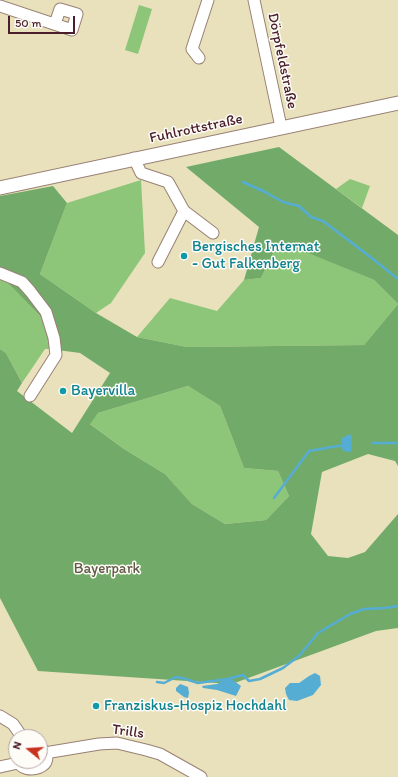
<!DOCTYPE html>
<meta charset="utf-8">
<style>
body{margin:0}
#map{position:relative;width:398px;height:777px;overflow:hidden;background:#e8e1bc;font-family:Itim,sans-serif}
canvas{display:block}
.north{position:absolute;left:8px;top:729px;width:40px;height:40px;box-sizing:border-box;background:#fdfcf7;border:1px solid #b5a4a5;border-radius:50%;rotate:288deg;font-size:11px;font-weight:700;line-height:16px;text-align:center;color:#4a1f2b}
.north::after{content:'';display:block;margin:auto;width:14px;height:18px;background:#c8321e;clip-path:polygon(50% 0,100% 100%,50% 72%,0 100%)}
.scale{position:absolute;left:8px;top:16px;width:67px;height:18px;box-sizing:border-box;border:2px solid #4a1f2b;border-top:0;padding-left:5px;font-size:12px;line-height:14px;white-space:nowrap;color:#4a1f2b;-webkit-text-stroke:3px #fdfcf7;paint-order:stroke}
</style>
<div id="map">
<canvas width="398" height="777"></canvas>
<div class="north">N</div>
<div class="scale">50 m</div>
</div>
<script>
const context = document.querySelector('canvas').getContext('2d');
context.lineJoin = 'round';
function fill(path, color) { context.fillStyle = color; context.fill(path, 'evenodd'); }
function stroke(path, color, width, dash) { context.strokeStyle = color; context.lineWidth = width; context.lineCap = dash ? 'butt' : 'round'; context.setLineDash(dash || []); context.stroke(path); }
function drawText(font, color, halo, rows, align = 'center') {
  context.font = font + ' Itim,sans-serif'; context.lineWidth = 3; context.setLineDash([]); context.textBaseline = 'middle'; context.strokeStyle = halo; context.fillStyle = color; for (const [text, x, y, turn = 0] of rows) {
    context.save(); context.translate(x, y); context.rotate((+turn || 0) * Math.PI / 180); context.textAlign = isNaN(turn) ? turn : align; if (halo) context.strokeText(text, 0, 0); context.fillText(text, 0, 0); context.restore();
  }
}
fill(new Path2D(`
 M139 5 152 9 138 54 125 50Z
 M350 179 370 186 362 208 336 189Z
 M141 180 145 253 111 303 96 313 40 274 67 203Z
 M279 240 374 280 398 304 364 345 187 347 137 337 170 298 217 311 244 280 261 278Z
 M0 275 41 317 50 349H45L22 383 6 353 0 349Z
 M188 386 220 406 244 468 278 471 289 496 266 520 225 524 192 504 165 474 124 449 89 423 98 413Z`), '#8dc679');
fill(new Path2D(`
 M279 147 398 235V304L374 280 279 241 261 278 244 280 259 227 186 167Z
 M53 186 67 203 40 274 96 313 137 337 187 347 364 345 398 304V466L395 461 368 454 322 472 311 534 328 556 348 558 365 552 398 514V628L376 631 232 684 38 671 0 598V349L6 353 22 383 17 391 72 433 110 373 80 353 50 349 41 317 0 275V196ZM188 386 220 406 244 468 278 471 289 496 266 520 225 524 192 504 165 474 124 449 90 424 98 413Z`), '#72ab69');
fill(new Path2D(`
 M350 434 352 437 351 452 343 451 341 446 342 438Z
 M315 673 320 676 321 685 313 695 297 701 289 700 286 694 285 688 290 683H299L309 676Z
 M227 678H230L241 686 236 696 217 690 203 688 202 686 217 684Z
 M180 684 183 685 188 687 189 693 188 698 184 697 176 691V688Z`), '#56add3');
stroke(new Path2D(`
 M243 182 265 192 283 202 299 206 311 217 323 221 373 259 398 279
 M372 443H398
 M274 498 309 451 344 445
 M157 682 164 683 176 677 182 678 198 683 227 679 243 675 249 681 260 679 283 668 299 656 318 633 350 614 364 609 385 608 398 606`), '#56add3', 2.5);
const minor = new Path2D(`
 M254 0 281 127
 M0 6 72 30 77 14 60 9 55 24
 M199 58 192 49 208 0
 M134 158 141 173 168 182 184 211 158 262
 M184 211 213 233
 M0 273 22 282 30 291 46 312 54 338 56 355 30 396
 M0 716 13 724 22 737
 M45 753 99 744 117 743 146 750 160 754 201 777
 M18 761C23 777 61 767 41 748
 M0 767 18 763`);
const tertiary = new Path2D(`
 M0 188 398 103`);
stroke(minor, '#998074', 13);
stroke(tertiary, '#998074', 15);
stroke(minor, '#fff', 11);
stroke(tertiary, '#fff', 13);
for (const [x, y, r, color] of [
 [184,256,4,"#0f9aa8"],
 [63,391,4,"#0f9aa8"],
 [96,706,4,"#0f9aa8"]
]) { const dot = new Path2D(); dot.arc(x, y, r, 0, 2 * Math.PI); context.fillStyle = color; context.fill(dot); stroke(dot, '#fdfcf7', 1.5); }
drawText('15px', '#4a1f2b', '#fdfcf7', [
 ["Dörpfeldstraße",282,61,78],
 ["Fuhlrottstraße",196,129,-12],
 ["Trills",128,732,8]
]);
drawText('15px', '#0d838f', '#fdfcf7', [
 ["Bergisches Internat",192,247],
 ["- Gut Falkenberg",192,264],
 ["Bayervilla",71,391],
 ["Franziskus-Hospiz Hochdahl",104,706]
], 'left');
drawText('15px', '#615946', '#fdfcf7', [
 ["Bayerpark",107,569]
]);
</script>
